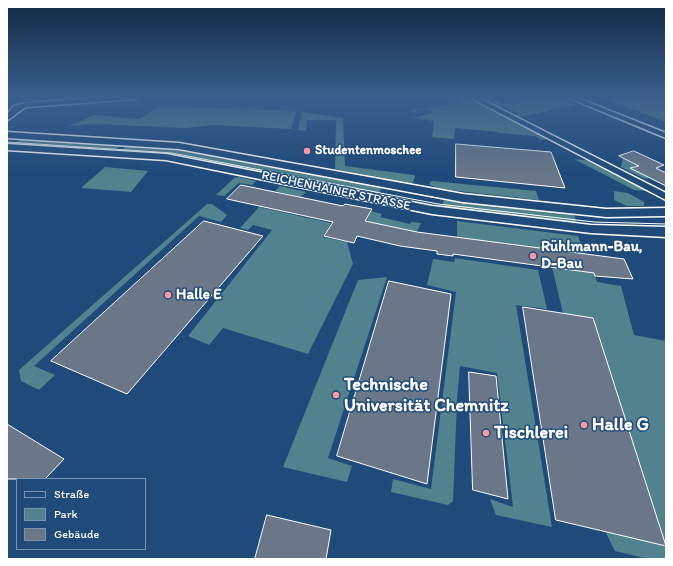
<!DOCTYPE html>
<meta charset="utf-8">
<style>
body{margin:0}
#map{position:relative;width:673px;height:566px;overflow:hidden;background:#1f4a7a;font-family:Itim,sans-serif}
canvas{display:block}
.frame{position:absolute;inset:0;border:8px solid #fff;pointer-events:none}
.legend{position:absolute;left:16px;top:478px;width:130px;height:72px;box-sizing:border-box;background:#1f4a7a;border:1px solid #7992af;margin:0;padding:5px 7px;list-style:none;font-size:12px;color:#fff}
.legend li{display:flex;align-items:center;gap:8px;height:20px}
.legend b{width:20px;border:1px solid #7992af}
</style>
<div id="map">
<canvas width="673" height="566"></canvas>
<div class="frame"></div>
<ul class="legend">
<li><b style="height:5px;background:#1f4a7a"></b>Straße</li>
<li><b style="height:11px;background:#51828d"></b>Park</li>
<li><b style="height:11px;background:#6a7788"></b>Gebäude</li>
</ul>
</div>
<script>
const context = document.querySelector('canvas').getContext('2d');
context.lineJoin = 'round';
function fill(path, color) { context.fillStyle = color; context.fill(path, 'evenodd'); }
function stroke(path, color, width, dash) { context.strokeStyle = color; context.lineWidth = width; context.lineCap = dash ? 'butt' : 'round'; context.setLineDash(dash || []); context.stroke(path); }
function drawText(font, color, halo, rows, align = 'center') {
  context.font = font + ' Itim,sans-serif'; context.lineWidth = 3; context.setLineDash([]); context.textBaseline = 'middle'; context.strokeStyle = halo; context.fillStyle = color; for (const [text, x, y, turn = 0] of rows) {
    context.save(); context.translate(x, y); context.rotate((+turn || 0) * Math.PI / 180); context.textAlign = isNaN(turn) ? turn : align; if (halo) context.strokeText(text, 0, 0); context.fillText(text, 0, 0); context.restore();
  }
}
fill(new Path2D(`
 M453 97H465L549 139 541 140 535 136 500 133 499 134 498 132 455 128 454 139 432 137 434 121 412 118 434 113 427 109 411 112 410 111 461 102Z
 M490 97 504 104 538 97H565L581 103 568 101 575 105 516 118 513 116 519 114 503 106 495 108 477 99Z
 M601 97H666V122Z
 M160 106 297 111 291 129 213 125 186 128 93 124 69 126 94 115 139 119Z
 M302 112 343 118 345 166 414 175 415 177 413 182 410 184 335 169 336 120H307L306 131 298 130Z
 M20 140 120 146 116 149 15 144Z
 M129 144 172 147 382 187 377 197 291 179 119 152Z
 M626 157 642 165 631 168 649 178 645 179 621 167 623 158Z
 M574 159 592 161 654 192 634 190Z
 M105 167 148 171 131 192 81 188Z
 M239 177 256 181 252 185 239 183 224 196 216 195 234 178Z
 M432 181 536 191 539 200 440 189 430 185V182Z
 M280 186 306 192 301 197 275 191Z
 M614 191 628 193 644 202V206H627L614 200Z
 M444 198 573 213 578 225 442 209Z
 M207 204H212L227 215 221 222 199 216 34 366 55 375 39 390 21 381 19 370Z
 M259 207 331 223 323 237 347 242 353 264 308 354 223 328 209 345 188 336 272 230 253 225 248 230 240 228Z
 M371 211 382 214 380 217 410 224 411 222 421 223 417 232 366 221Z
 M457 221 578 236 585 254 457 237Z
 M455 258 538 270 547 309 516 305 552 527 496 515 490 499 513 507 497 373 460 366 457 400 453 501 448 505 391 492 393 479 431 489 456 292 427 285 433 259 454 262Z
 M552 267 594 273 597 282 621 286 634 335 666 341V559H648L615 551 605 531 563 313Z
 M387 277 328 458 352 466 347 482 283 467 358 280Z`), '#51828d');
const building = new Path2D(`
 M456 144 551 152 565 188 456 177Z
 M634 151 664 165 656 168 666 173V186L630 168 639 166 619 156Z
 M241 185 343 206 345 204 372 209 365 221 417 232 624 259 633 279 595 276 594 273 453 254V256L437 254V251L400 246 357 236 354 243 324 236 333 222 227 199Z
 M204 221 263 236 127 394 51 361Z
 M389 281 451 294 427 484 337 456Z
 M523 307 593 318 666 546 556 520Z
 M469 372 496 376 508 499 473 490Z
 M7 424 64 459 45 479H7Z
 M267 515 331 530 326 559H255Z`);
fill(building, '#6a7788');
stroke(building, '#fff', 1);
const minor = new Path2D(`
 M111 97H139L136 99 27 107C18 110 15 117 7 120V114L14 106 26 103Z
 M469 97H477L666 193V200Z
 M567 97H575L666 133V138Z`);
const tertiary = new Path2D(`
 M7 132 179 143 463 194 606 209 666 208V216L606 217 463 202 179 149 7 138Z
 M7 144 166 154 432 206 591 225 666 227V237L591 233 432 214 166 160 7 150Z`);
stroke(minor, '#fff', 3);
stroke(tertiary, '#fff', 3);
fill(minor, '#1f4a7a');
fill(tertiary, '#1f4a7a');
stroke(new Path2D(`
 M7 142 172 153 438 204 594 222 666 224`), '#fff', 1);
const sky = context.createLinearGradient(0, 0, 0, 176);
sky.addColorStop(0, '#112943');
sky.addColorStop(0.55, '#3c608d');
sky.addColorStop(1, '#3c608d00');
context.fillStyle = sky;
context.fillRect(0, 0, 673, 176);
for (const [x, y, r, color] of [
 [307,151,4,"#ff9aa2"],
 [533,256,4,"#ff9aa2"],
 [168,295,4,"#ff9aa2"],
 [336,395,4,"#ff9aa2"],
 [584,425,4,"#ff9aa2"],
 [486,433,4,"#ff9aa2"]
]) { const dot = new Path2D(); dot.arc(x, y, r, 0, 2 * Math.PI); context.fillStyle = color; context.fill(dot); stroke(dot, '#1f4a7a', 1.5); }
drawText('bold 13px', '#fff', '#1f4a7a', [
 ["Studentenmoschee",315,151]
], 'left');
drawText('13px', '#fff', '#1f4a7a', [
 ["REICHENHAINER STRASSE",336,191,12]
]);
drawText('bold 15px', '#fff', '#1f4a7a', [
 ["Rühlmann-Bau,",541,247],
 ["D-Bau",541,264],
 ["Halle E",176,295]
], 'left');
drawText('bold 18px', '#fff', '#1f4a7a', [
 ["Technische",344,385],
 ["Universität Chemnitz",344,406],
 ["Halle G",592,425],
 ["Tischlerei",494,433]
], 'left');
</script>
